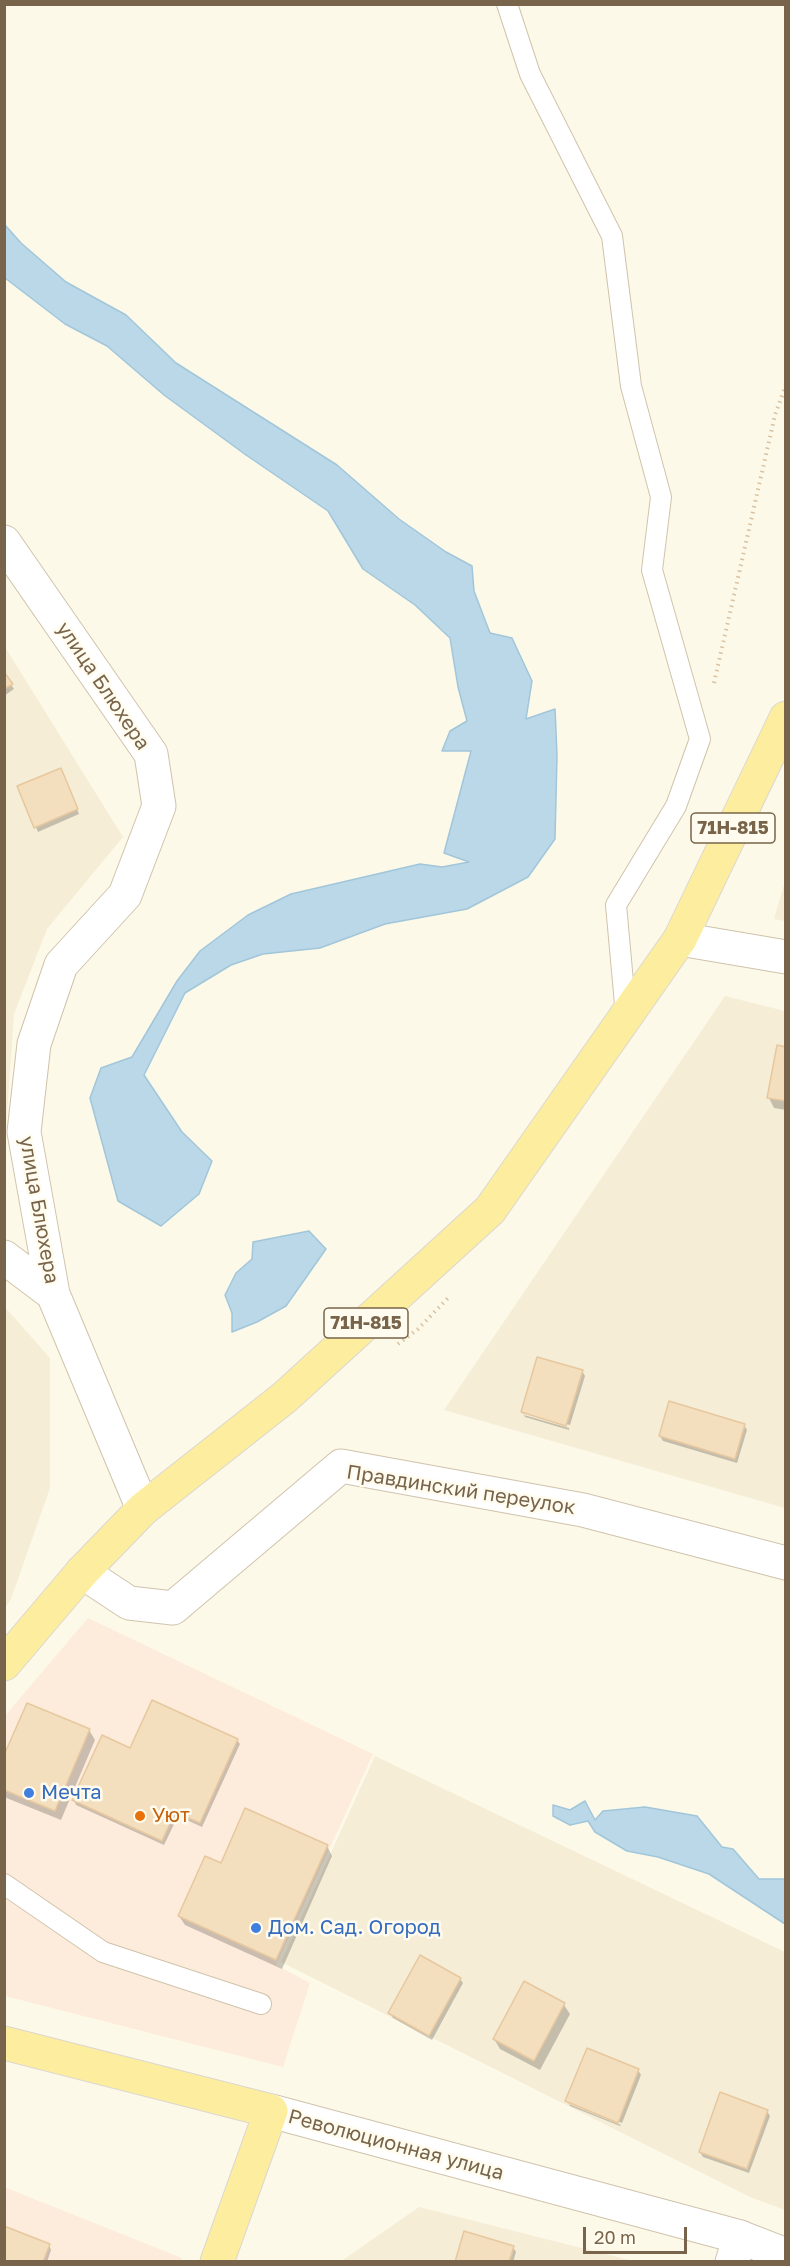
<!DOCTYPE html>
<meta charset="utf-8">
<style>
body{margin:0}
#map{position:relative;width:790px;height:2266px;overflow:hidden;background:#fdf9e8;font-family:"Golos Text",sans-serif}
canvas{display:block}
.frame{position:absolute;inset:0;border:6px solid #78644a;pointer-events:none}
.scale{position:absolute;left:583px;top:2227px;width:104px;height:27px;box-sizing:border-box;border:3px solid #78644a;border-top:0;padding-left:8px;font-size:18px;line-height:21px;white-space:nowrap;color:#78644a;-webkit-text-stroke:4px #fffcef;paint-order:stroke}
</style>
<div id="map">
<canvas width="790" height="2266"></canvas>
<div class="frame"></div>
<div class="scale">20 m</div>
</div>
<script>
const context = document.querySelector('canvas').getContext('2d');
context.lineJoin = 'round';
function fill(path, color) { context.fillStyle = color; context.fill(path, 'evenodd'); }
function stroke(path, color, width, dash) { context.strokeStyle = color; context.lineWidth = width; context.lineCap = dash ? 'butt' : 'round'; context.setLineDash(dash || []); context.stroke(path); }
function drawText(font, color, halo, rows, align = 'center') {
  context.font = font + ' "Golos Text",sans-serif'; context.lineWidth = 5; context.setLineDash([]); context.textBaseline = 'middle'; context.strokeStyle = halo; context.fillStyle = color; for (const [text, x, y, turn = 0] of rows) {
    context.save(); context.translate(x, y); context.rotate((+turn || 0) * Math.PI / 180); context.textAlign = isNaN(turn) ? turn : align; if (halo) context.strokeText(text, 0, 0); context.fillText(text, 0, 0); context.restore();
  }
}
fill(new Path2D(`
 M5 647 123 837 47 929 14 1014 5 1144Z
 M785 881V921L774 919Z
 M725 996 785 1011V1508L444 1410Z
 M4 1306 50 1358V1488L11 1599 5 1608Z
 M375 1756 785 1952V2210L750 2197 281 1962Z
 M419 2207 633 2261 340 2262Z`), '#f5edd6');
fill(new Path2D(`
 M88 1618 373 1754 276 1965 310 1983 283 2067 5 1996 4 1717Z
 M4 2187 182 2258 181 2261H5Z`), '#fdecdb');
const water = new Path2D(`
 M5 225 21 243 66 282 126 315 176 363 337 465 399 519 446 552 472 566 474 591 490 633 512 638 532 681 526 719 555 709 557 755 555 839 528 877 467 909 385 924 320 948 263 954 231 965 185 993 144 1075 182 1132 212 1161 199 1194 161 1226 118 1201 90 1098 101 1068 132 1057 177 981 200 951 248 915 291 894 420 864 442 867 469 862 444 853 471 751H442L450 731 467 721 458 687 450 638 415 605 363 569 328 511 246 455 164 395 107 346 65 324 5 278Z
 M309 1231 326 1249 286 1306 257 1322 232 1332V1313L225 1295 236 1273 252 1259 253 1242Z
 M585 1801 595 1820 603 1811 645 1807 697 1816 722 1847 733 1849 759 1879H785V1924L709 1874 658 1857 627 1851 595 1832 588 1821 570 1825 553 1816V1805L570 1810Z`);
fill(water, '#bbd8e8');
stroke(water, '#a1c6da', 1.5);
fill(new Path2D(`
 M4 675 14 689 4 696Z
 M63 775 79 814 38 832 19 787Z
 M786 1048V1110L774 1108 769 1098Z
 M582 1371 585 1376 570 1425 524 1412V1415L522 1412Z
 M524 1415 569 1428V1430L525 1417Z
 M744 1425 747 1430 737 1463 663 1441 660 1436Z
 M89 1730 95 1740 61 1820 4 1797V1759Z
 M237 1740 240 1744 202 1827 178 1816 164 1845 76 1805 74 1800 130 1750Z
 M327 1846 332 1856 282 1969 185 1925 179 1916 221 1865Z
 M460 1979 463 1983 432 2040 393 2018 390 2013Z
 M525 1983 564 2005 570 2014 540 2070 500 2049 494 2039Z
 M638 2070 641 2075 622 2123 569 2101V2104L567 2101Z
 M569 2104 621 2125 620 2126 570 2106Z
 M767 2111 770 2116 749 2173 703 2157 700 2152Z
 M49 2245 51 2250 47 2262H4Z
 M513 2247 516 2252 513 2262H457Z`), '#0003');
const building = new Path2D(`
 M4 672 13 684 4 689Z
 M61 768 78 809 34 828 17 786Z
 M777 1045 786 1047V1101L767 1098Z
 M537 1357 583 1370 566 1426 521 1412Z
 M669 1401 745 1424 735 1459 659 1436Z
 M152 1700 238 1739 200 1823 175 1812 162 1841 72 1800 102 1735 130 1748Z
 M27 1703 90 1729 55 1811 4 1790V1755Z
 M245 1808 328 1845 276 1960 178 1916 205 1856 221 1863Z
 M420 1955 461 1978 429 2036 388 2013Z
 M524 1981 565 2003 534 2061 493 2039Z
 M587 2048 639 2069 618 2123 565 2101Z
 M720 2092 768 2110 747 2169 699 2152Z
 M4 2226 50 2244 43 2262H4Z
 M464 2231 514 2246 509 2262H455Z`);
fill(building, '#f3debe');
stroke(building, '#e7c89e', 1.5);
const service = new Path2D(`
 M507 4 530 74 612 236 631 386 661 497 652 570 700 739 676 806 616 905 626 1015
 M4 1884 103 1952 261 2004`);
const minor = new Path2D(`
 M4 542 151 754 159 806 125 895 61 965 34 1044 24 1132 53 1294 143 1509
 M680 939 786 957
 M4 1257 53 1294
 M82 1572 129 1603 173 1608 341 1466 583 1510 786 1563
 M732 2262 740 2237`);
const tertiary = new Path2D(`
 M271 2111 740 2237 786 2255`);
const primary = new Path2D(`
 M4 1664 82 1572 143 1509 285 1397 490 1210 680 939 786 718
 M4 2043 271 2111 217 2262`);
stroke(service, '#d0c3ac', 22);
stroke(minor, '#d0c3ac', 35);
stroke(tertiary, '#d0c3ac', 35);
stroke(primary, '#dcd7d0', 35);
stroke(new Path2D(`
 M714 683 775 415 786 385
 M398 1344 418 1329 448 1298`), '#d9c2a1', 4, [1.5, 4.5]);
stroke(service, '#fff', 20);
stroke(minor, '#fff', 33);
stroke(tertiary, '#fff', 33);
stroke(primary, '#fded9f', 33);
for (const [x, y, r, color] of [
 [29,1793,6,"#3f7fe0"],
 [140,1816,6,"#e8710a"],
 [256,1928,6,"#3f7fe0"]
]) { const dot = new Path2D(); dot.arc(x, y, r, 0, 2 * Math.PI); context.fillStyle = color; context.fill(dot); stroke(dot, '#fffcef', 2); }
for (const [x, y, w] of [
 [733,828,84],
 [366,1323,84]
]) { const box = new Path2D(); box.roundRect(x - w / 2, y - 15, w, 30, 4.5); context.fillStyle = '#fffcef'; context.fill(box); stroke(box, '#78644a', 1.5); }
drawText('bold 18px', '#78644a', null, [
 ["71Н-815",733,828],
 ["71Н-815",366,1323]
]);
drawText('20px', '#78644a', '#fffcef', [
 ["улица Блюхера",103,686,56],
 ["улица Блюхера",39,1210,80],
 ["Правдинский переулок",461,1490,9],
 ["Революционная улица",396,2145,15]
]);
drawText('20px', '#366cbe', '#fffcef', [
 ["Мечта",41,1793],
 ["Дом. Сад. Огород",268,1928]
], 'left');
drawText('20px', '#c56008', '#fffcef', [
 ["Уют",152,1816]
], 'left');
</script>
